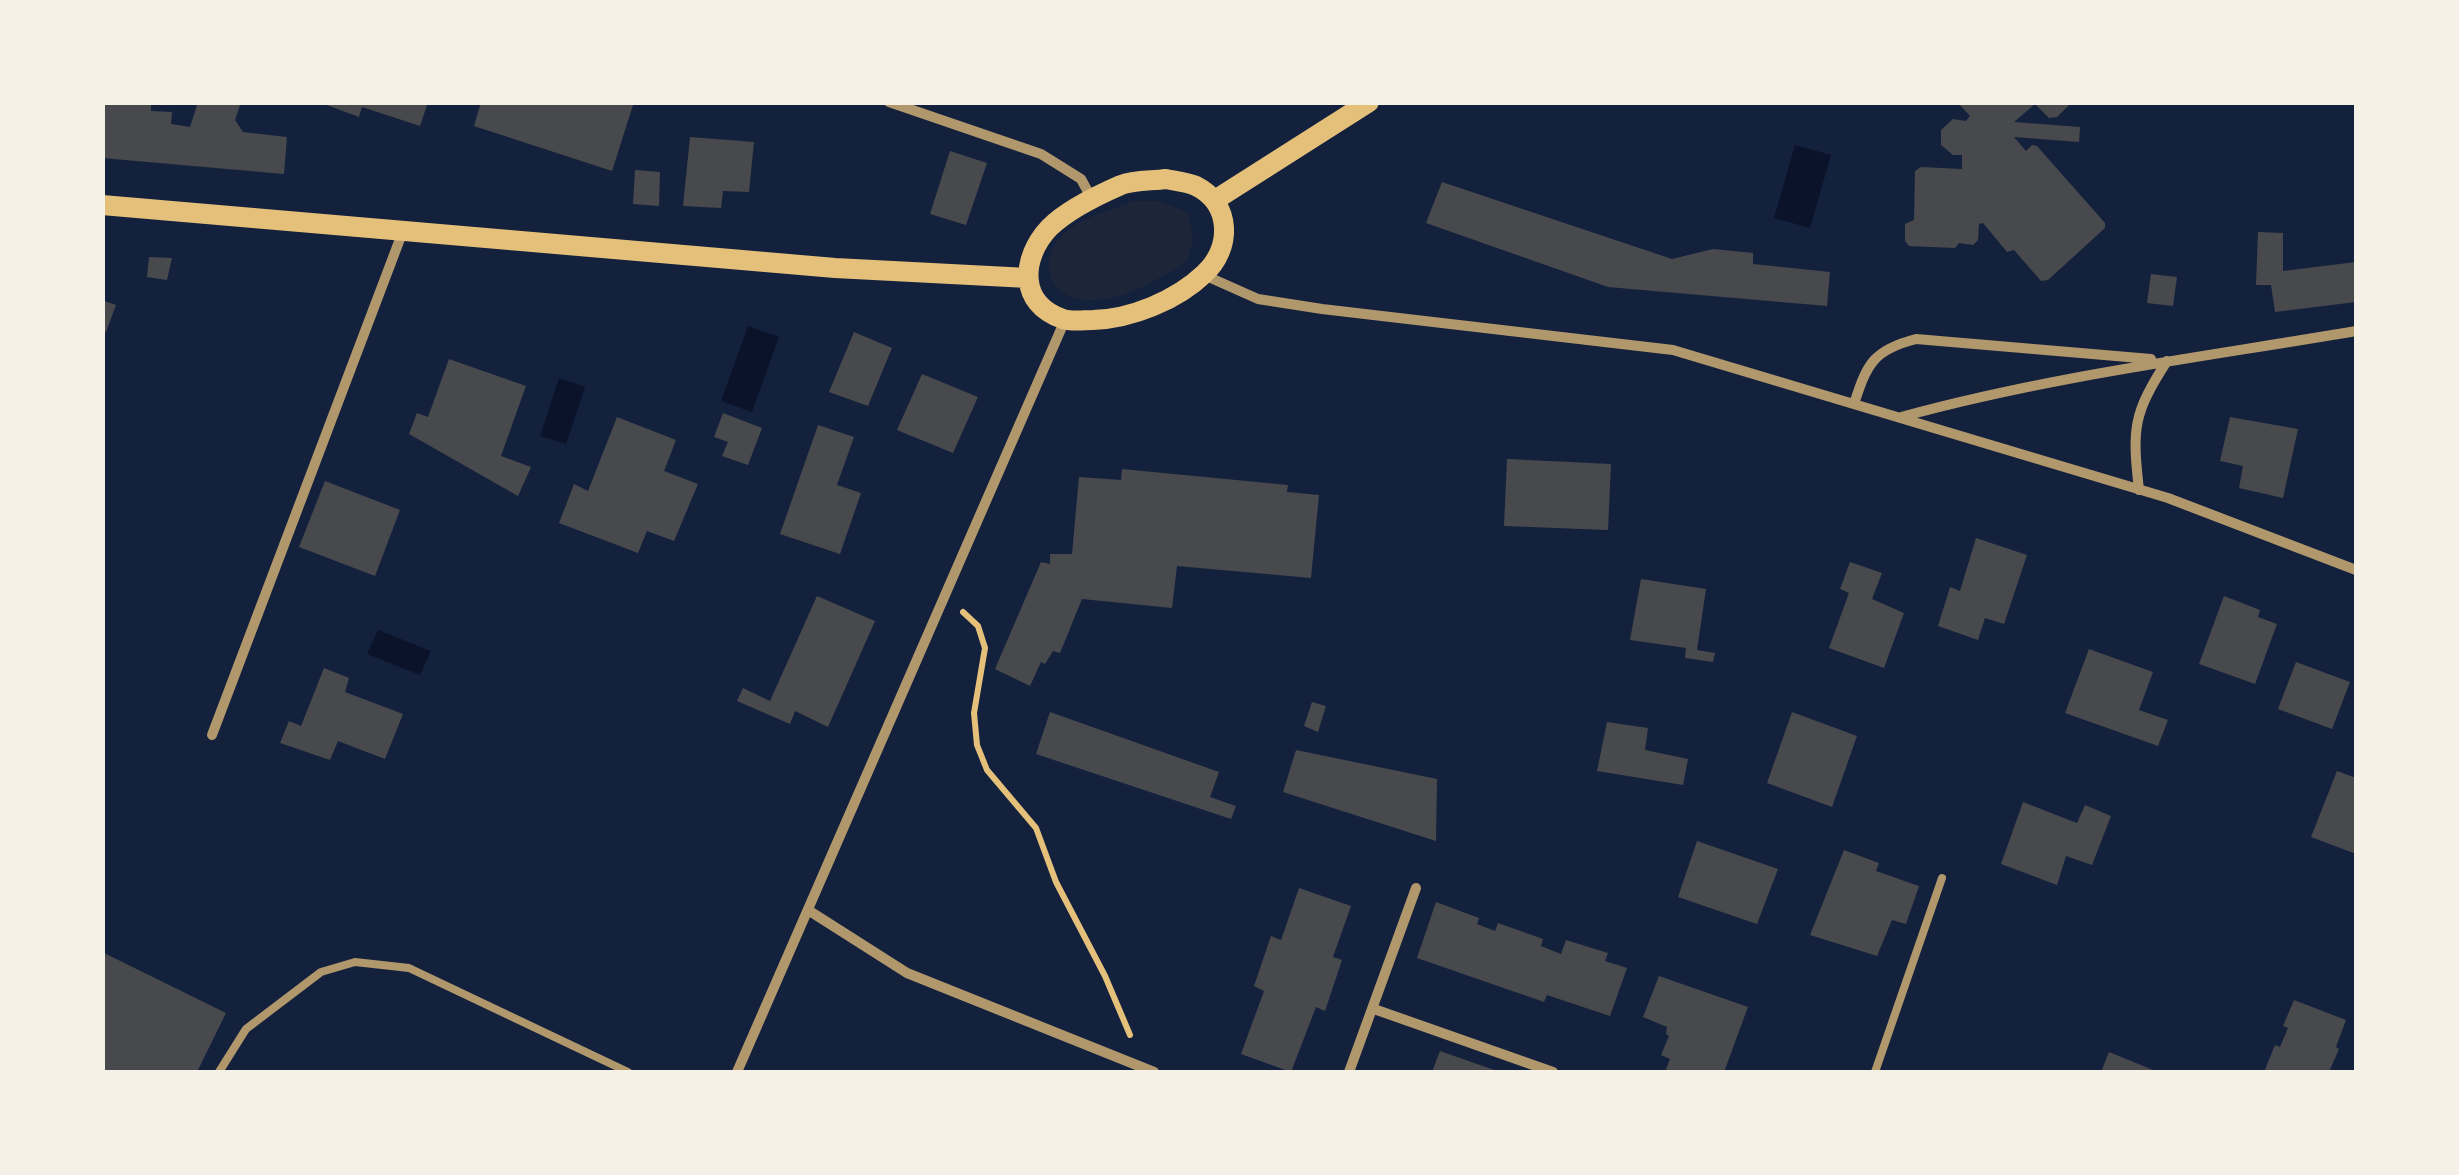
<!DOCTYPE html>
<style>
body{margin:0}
#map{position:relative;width:2459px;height:1175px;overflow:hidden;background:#14213d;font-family:Arial,sans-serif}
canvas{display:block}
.frame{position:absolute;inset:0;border:105px solid #f6f1e7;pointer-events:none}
</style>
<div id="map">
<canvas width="2459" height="1175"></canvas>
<div class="frame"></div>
</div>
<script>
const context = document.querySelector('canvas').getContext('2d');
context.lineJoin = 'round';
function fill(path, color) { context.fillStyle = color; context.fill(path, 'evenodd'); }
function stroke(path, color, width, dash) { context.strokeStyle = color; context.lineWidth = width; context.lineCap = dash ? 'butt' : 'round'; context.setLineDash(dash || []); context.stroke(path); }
fill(new Path2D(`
 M1133 201H1160L1189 213 1193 241 1187 261C1160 278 1128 299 1095 300 1048 303 1033 258 1069 229 1086 216 1113 209 1133 201Z`), '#1d2539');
fill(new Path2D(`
 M1795 145 1831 155 1810 228 1774 218Z
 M748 326 779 337 752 412 721 401Z
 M559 378 585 387 566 444 540 436Z
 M378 630 431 651 420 675 367 654Z`), '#0b132b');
fill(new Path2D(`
 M103 102H151V111L172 112 171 124 190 127 198 102H241L235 120 243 132 287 137 284 174 102 158Z
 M319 102H428L420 126 362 107 359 117Z
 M481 102H634L612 171 474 126Z
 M1957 102H2072L2057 117 2049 118 2035 104 2014 122 2080 127 2079 142 2014 137 2026 151 2032 145 2037 146 2105 223V228L2048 280 2041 281 2014 250 2007 252 1983 223 1979 224 1978 240 1973 245 1959 243 1955 248 1909 246 1905 241V224L1914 220 1915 171 1921 167 1962 169V155H1953L1941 145V130L1953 119 1966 121 1970 116Z
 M690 137 754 142 749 192 723 191 721 208 683 206Z
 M950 151 987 163 966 225 930 214Z
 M635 170 660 172 659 206 633 204Z
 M1442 182 1672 259 1713 249 1753 253V264L1830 272 1827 306 1608 287 1426 223Z
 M2258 232 2283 233V271L2356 262V302L2275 312 2271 285H2256Z
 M149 257 172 258 167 280 147 277Z
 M2151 274 2177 277 2173 306 2147 303Z
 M102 300 116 305 106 332 102 331Z
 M854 332 892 348 868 406 829 392Z
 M449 359 526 386 501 456 531 467 518 496 409 434 417 413 428 417Z
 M922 374 978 397 953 453 897 430Z
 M723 413 762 428 748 465 722 456 728 442 714 437Z
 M617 417 676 440 664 471 698 484 674 541 647 531 638 553 559 523 574 484 588 491Z
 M2230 417 2298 429 2283 498 2239 488 2243 466 2220 461Z
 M818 425 854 437 837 485 861 493 840 554 780 534Z
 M1507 459 1611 464 1608 530 1504 526Z
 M1122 469 1288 485 1287 492 1319 495 1311 578 1177 566 1172 608 1082 599 1060 653 1053 651 1045 664 1041 662 1030 686 995 669 1041 562 1050 564V554H1072L1079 477 1121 480Z
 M325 481 400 510 375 576 299 547Z
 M1976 538 2027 555 2004 624 1985 618 1978 640 1938 626 1950 587 1960 591Z
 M1850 562 1882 573 1872 599 1904 613 1884 668 1829 648 1849 593 1840 589Z
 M1641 579 1706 589 1697 650 1715 653 1713 662 1685 658 1686 648 1630 640Z
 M817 596 875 621 828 727 795 711 790 724 737 701 743 688 770 701Z
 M2224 596 2260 610 2258 617 2277 624 2255 684 2199 664Z
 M2089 649 2153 672 2139 710 2168 720 2158 746 2065 713Z
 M2296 662 2350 682 2332 729 2278 709Z
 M324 668 349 678 345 692 403 714 385 759 338 741 330 760 280 743 289 721 301 726Z
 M1312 702 1326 706 1318 732 1304 726Z
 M1050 712 1219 772 1210 797 1236 806 1231 819 1036 754Z
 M1792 712 1857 736 1832 807 1767 783Z
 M1607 722 1648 728 1645 750 1688 759 1683 785 1597 771Z
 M1296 750 1437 779 1436 841 1283 792Z
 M2337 771 2356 778V854L2311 837Z
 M2023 802 2077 823 2085 805 2111 816 2092 865 2066 856 2057 885 2001 864Z
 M1697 841 1778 869 1757 924 1678 897Z
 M1844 850 1879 863 1876 871 1919 886 1906 924 1892 920 1877 956 1810 935Z
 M1299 888 1351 906 1333 957 1342 960 1325 1011 1316 1007 1291 1072 1241 1054 1264 991 1254 986 1271 936 1281 940Z
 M1436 902 1479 918 1477 924 1495 931 1498 923 1543 939 1541 946 1561 954 1566 940 1608 953 1605 961 1627 968 1610 1016 1547 995 1544 1002 1417 958Z
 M102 952 226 1013 197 1072 102 1071Z
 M1659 976 1748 1007 1724 1072H1665L1670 1059 1661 1055 1669 1036 1666 1034 1667 1027 1643 1017Z
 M2294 1000 2346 1020 2336 1047 2339 1049 2329 1072H2264L2275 1045 2280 1047 2288 1028 2283 1026Z
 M1440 1051 1500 1072H1432Z
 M2109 1052 2158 1072H2101Z`), '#48494c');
stroke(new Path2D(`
 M963 612 978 626 985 648 974 713 977 745 987 770 1036 828 1056 882 1105 976 1130 1035`), '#e5c07b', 6);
stroke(new Path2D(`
 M219 1072 246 1029 321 972 355 962 409 968 628 1072
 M1875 1072 1942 878`), '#b1986c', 8);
stroke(new Path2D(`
 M889 102 1041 154 1081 179 1093 201
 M1204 275 1258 299 1322 309 1673 350 2168 498 2356 570
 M1854 404C1867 364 1873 350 1916 339L2151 359
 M1901 417C2050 376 2204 357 2356 331
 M2139 490C2132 428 2133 414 2167 361
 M212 735 403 231
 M808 910 907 973 1154 1072
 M1374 1009 1553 1072
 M737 1072 1065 320
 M1349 1072 1416 888`), '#b1986c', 10);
stroke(new Path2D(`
 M1166 179C1175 181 1187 182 1196 186 1232 204 1232 249 1204 274 1177 300 1131 319 1093 320 1084 320 1072 322 1063 319 1018 304 1021 258 1049 228 1067 210 1098 195 1121 185 1134 180 1152 181 1166 179Z
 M1215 200 1369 102
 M102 205 835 268 1028 278`), '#e5c07b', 20);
</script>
